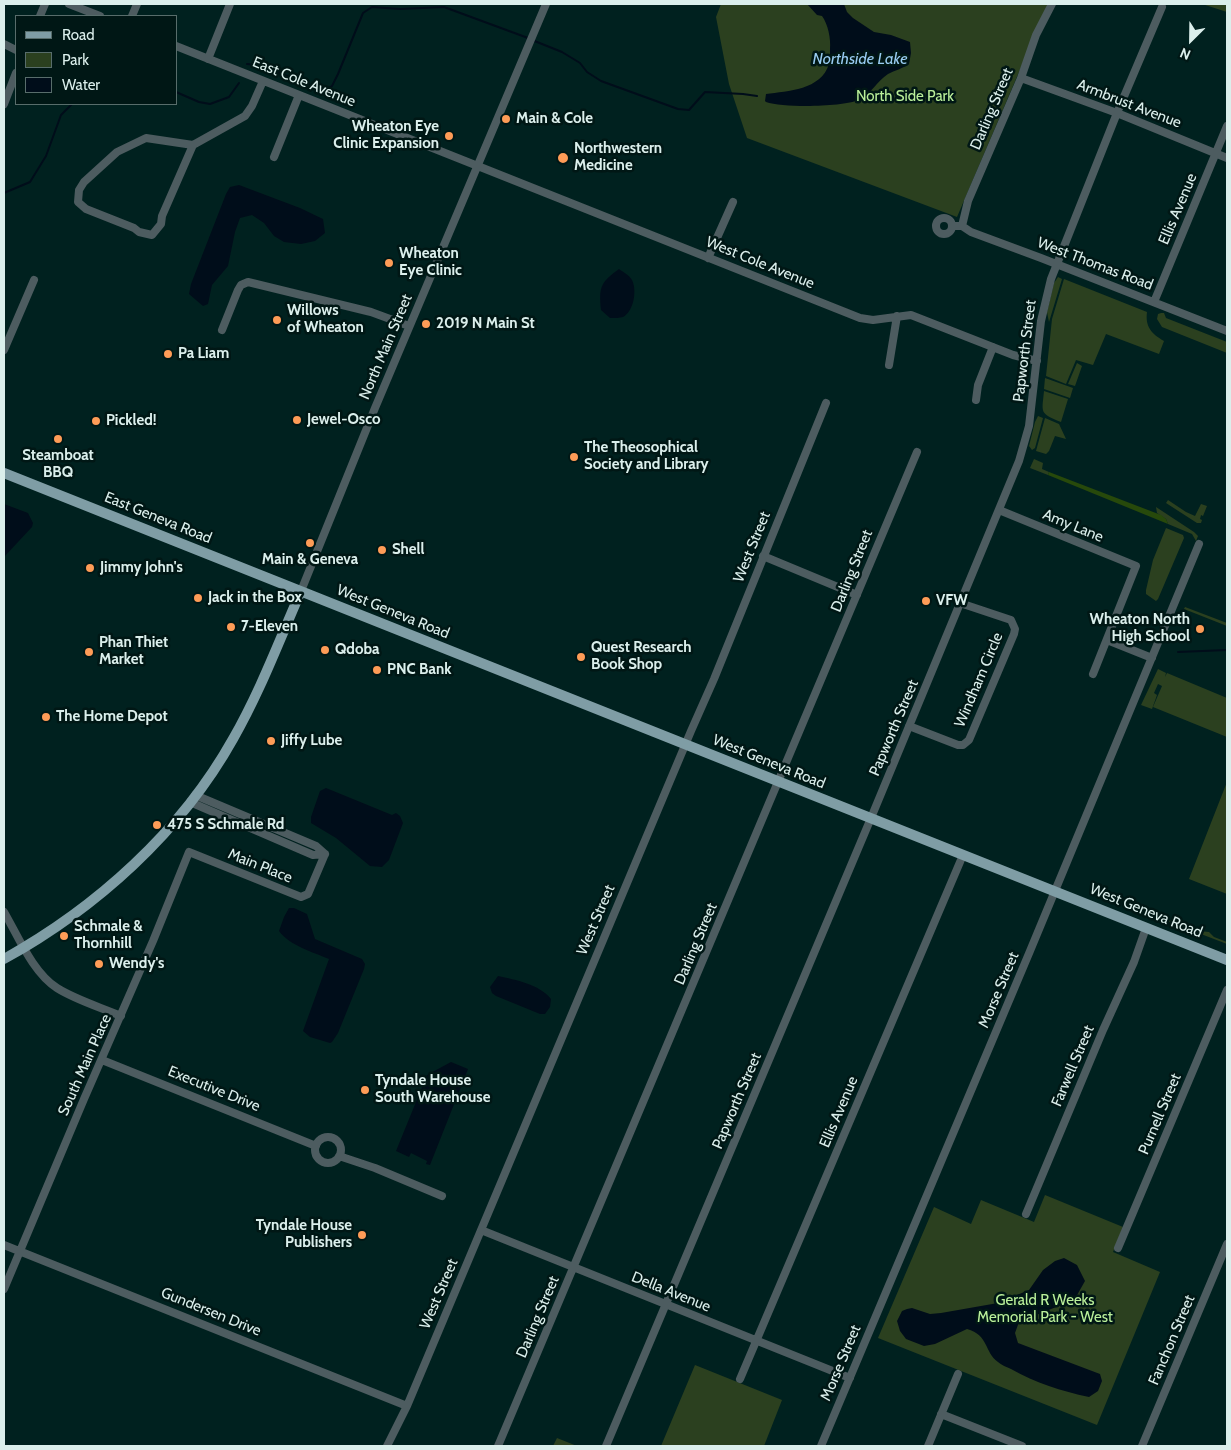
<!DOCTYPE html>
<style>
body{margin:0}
#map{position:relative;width:1231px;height:1450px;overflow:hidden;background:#00211f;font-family:Cabin,sans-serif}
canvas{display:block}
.frame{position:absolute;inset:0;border:5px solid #dbefec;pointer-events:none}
.legend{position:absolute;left:15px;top:15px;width:162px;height:90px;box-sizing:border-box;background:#001715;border:1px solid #586d6b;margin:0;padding:6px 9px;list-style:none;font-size:15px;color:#dbefec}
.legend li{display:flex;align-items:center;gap:10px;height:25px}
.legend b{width:25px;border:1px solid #586d6b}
.north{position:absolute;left:1166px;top:15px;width:50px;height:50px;-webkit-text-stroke:4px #001715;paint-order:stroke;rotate:203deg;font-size:14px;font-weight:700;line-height:20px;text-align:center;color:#dbefec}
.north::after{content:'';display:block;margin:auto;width:18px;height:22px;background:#dbefec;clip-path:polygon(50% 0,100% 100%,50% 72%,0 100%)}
</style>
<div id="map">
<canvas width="1231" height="1450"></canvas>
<div class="frame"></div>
<ul class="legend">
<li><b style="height:6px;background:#7f9da5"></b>Road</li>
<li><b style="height:14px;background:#2b401f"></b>Park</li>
<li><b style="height:14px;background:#000d1a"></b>Water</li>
</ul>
<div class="north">N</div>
</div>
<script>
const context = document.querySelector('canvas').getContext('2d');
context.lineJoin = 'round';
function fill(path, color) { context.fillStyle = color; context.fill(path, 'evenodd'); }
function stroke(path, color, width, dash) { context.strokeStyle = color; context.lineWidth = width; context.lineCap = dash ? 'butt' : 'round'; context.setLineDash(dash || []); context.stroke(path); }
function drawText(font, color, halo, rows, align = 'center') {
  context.font = font + ' Cabin,sans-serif'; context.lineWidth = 5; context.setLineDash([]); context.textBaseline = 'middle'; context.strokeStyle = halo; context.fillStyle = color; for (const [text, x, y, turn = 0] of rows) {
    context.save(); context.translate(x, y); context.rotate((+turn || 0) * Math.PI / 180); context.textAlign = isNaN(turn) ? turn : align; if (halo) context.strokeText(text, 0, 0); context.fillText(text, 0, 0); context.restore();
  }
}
fill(new Path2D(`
 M721 4H1048L957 217 747 138 729 84 716 17Z
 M1202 4H1227V12Z
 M1058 277 1062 279 1049 322 1047 312 1054 283Z
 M1064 279 1147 312C1145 327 1152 334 1164 341L1159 354 1106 334 1093 365 1076 360 1066 384 1046 376 1052 319Z
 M1161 313H1164L1166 318 1227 342V353L1162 327 1157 319 1158 314Z
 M1077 363 1082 366 1075 386 1068 384Z
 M1045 378 1073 388 1070 398 1044 389Z
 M1044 391 1068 399 1061 422C1039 413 1042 413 1044 391Z
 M1038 416 1043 418 1035 448 1032 450 1029 446 1035 422Z
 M1045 418 1059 424 1066 439 1055 436 1049 451 1046 454 1036 451Z
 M1034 459 1043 463 1042 469 1049 472 1048 475 1030 468Z
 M1168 500 1186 512 1195 516 1201 504 1207 506 1203 516 1201 515 1200 519 1202 520 1201 523H1197L1166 503Z
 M1156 507 1194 532 1198 536 1196 541 1192 534 1168 524 1166 519 1157 513Z
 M1166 528 1183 535 1184 538 1158 599 1156 601 1146 594V590L1153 560Z
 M1185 607 1227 623V626L1184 609Z
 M1158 669 1166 673 1165 677 1167 673 1227 698V737L1153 707 1162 686 1158 684 1154 693 1157 695 1152 709 1141 705Z
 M1227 782V894L1189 879Z
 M1156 911 1164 918 1199 931 1209 932 1214 937 1227 942V944L1154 916Z
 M1045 1195 1123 1227 1113 1252 1160 1272 1097 1425 878 1338 934 1207 971 1224 981 1200 1034 1222Z
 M695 1365 782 1400 764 1446H661Z
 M557 1438 577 1446H553Z`), '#2b401f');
fill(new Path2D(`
 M1049 472 1161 515 1166 519 1168 524 1048 475Z`), '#27490b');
fill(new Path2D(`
 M807 4H844L847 12 853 18 874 32 891 35 910 42 911 53 909 64C902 69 895 70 888 74 877 81 871 94 859 100 842 107 784 108 766 102L765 101 766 94C788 91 821 90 829 64 830 60 830 54 830 49 831 39 828 24 822 16L817 15Z
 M239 185 300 208 323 219 325 233 315 241 301 244 284 242 274 236 264 223 252 215 240 218 235 232 228 266 212 285 208 304 203 306 189 294 191 284 226 194 230 187Z
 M619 269C623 272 629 275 632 280 637 290 634 311 623 317 620 318 614 318 610 318L601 310C599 287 600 283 619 269Z
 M4 504 28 513 33 523 32 527 4 557Z
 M326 788 392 815 396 813 400 816 403 823 389 860 382 867 370 866 336 838 311 823V817L320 791Z
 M289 908H294L307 914 315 939 362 959 365 964 364 969 338 1033 332 1042 330 1043 310 1037 303 1031 329 959C313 952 290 946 279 931L284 917Z
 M498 976C516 980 539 984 551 999L550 1007 545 1014H540L496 996 492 993 490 987Z
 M451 1062 468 1069 430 1165 426 1164 427 1161 411 1153 409 1157 396 1151 427 1075Z
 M1064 1258 1077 1265 1085 1281 1076 1297 1066 1303 1019 1322 1015 1333 1018 1343 1100 1374 1102 1381 1098 1391 1089 1397C1061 1391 1036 1383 1011 1369 1007 1367 1001 1365 998 1362 984 1352 989 1335 967 1329L935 1344 924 1346 906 1339 900 1331 897 1321 902 1311 907 1309 912 1308 930 1314 941 1313 998 1303 1029 1290 1043 1270 1055 1261Z`), '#000d1a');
stroke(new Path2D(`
 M532 40 562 52 580 63 587 72 601 81 678 109 689 110 705 92 743 94 757 96
 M247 64 259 65 313 86
 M325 90 332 86 338 74 363 13 372 7 400 9 444 7 528 38
 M176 92 199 102 210 104 229 97 239 83
 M4 193 30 182 46 156 61 115 72 104
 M1178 652 1227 650`), '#000d1a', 2);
stroke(new Path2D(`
 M69 4 100 16
 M40 16 45 4
 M132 16 137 4
 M4 44 16 50
 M176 46 860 318 873 320 911 315 1013 355 1037 361
 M208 59 230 4
 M1021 78 1117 113 1227 158
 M4 104 16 73
 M193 145 146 138 117 152 84 182 79 190 78 202 86 209 134 228 139 232 152 235 161 224 162 216 193 145 245 116 252 106 263 81
 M274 157 299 95
 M936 226a8 8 0 1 1 16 0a8 8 0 1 1-16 0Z
 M952 226H962L971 232 1041 258 1227 331
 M962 226 968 201 1021 78 1036 35 1052 4
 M708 258 733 202
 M1154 302 1227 126
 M222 330 238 290 241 285 248 282 371 312 409 326
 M4 350 34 280
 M889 365 897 316
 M976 400 978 385 993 347
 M999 510 1136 566 1093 674
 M763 556 857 595
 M301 591 375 408 546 4
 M1107 640 1152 658
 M909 726 958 745H963L969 740 1014 634 1015 629 1011 620 960 603
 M195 795 316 846 325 854
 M190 802 313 855 325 854
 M4 912C18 936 33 973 57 988 76 1000 100 1007 121 1016
 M102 1060 316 1146
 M315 1150a13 13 0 1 1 26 0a13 13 0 1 1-26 0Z
 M339 1156 375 1168 442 1196
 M1026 1214 1103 1030 1134 962 1146 928
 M481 1230 850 1378
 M4 1245 407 1406
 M1118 1248 1227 990
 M4 1289 84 1099 153 941 189 852 301 897 308 894 325 854
 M740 1379 963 855
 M941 1414 1022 1446
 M387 1446 407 1406 691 731 714 679 826 403
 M498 1446 917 452
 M606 1446 871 818 1019 461 1029 426 1041 321 1051 279 1117 113 1162 7
 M821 1446 1030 951 1199 544
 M928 1446 958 1374
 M1142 1446 1227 1244`), '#4d5c60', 8);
stroke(new Path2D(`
 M4 473 1227 960
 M4 959C96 908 181 832 233 739 260 692 279 641 301 591`), '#7f9da5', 10);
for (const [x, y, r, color] of [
 [506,119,5,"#fe9c57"],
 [449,136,5,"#fe9c57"],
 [563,158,6,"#fe9c57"],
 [389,263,5,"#fe9c57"],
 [277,320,5,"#fe9c57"],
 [426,324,5,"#fe9c57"],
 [168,354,5,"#fe9c57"],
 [297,420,5,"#fe9c57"],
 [96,421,5,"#fe9c57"],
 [58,439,5,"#fe9c57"],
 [574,457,5,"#fe9c57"],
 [310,543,5,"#fe9c57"],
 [382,550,5,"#fe9c57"],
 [90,568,5,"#fe9c57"],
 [198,598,5,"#fe9c57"],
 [926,601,5,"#fe9c57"],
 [231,627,5,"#fe9c57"],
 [1200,629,5,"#fe9c57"],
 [325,650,5,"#fe9c57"],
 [89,652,5,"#fe9c57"],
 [581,657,5,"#fe9c57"],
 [377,670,5,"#fe9c57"],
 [46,717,5,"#fe9c57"],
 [271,741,5,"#fe9c57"],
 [157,825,5,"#fe9c57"],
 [64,936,5,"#fe9c57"],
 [99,964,5,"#fe9c57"],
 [365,1090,5,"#fe9c57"],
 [362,1235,5,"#fe9c57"]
]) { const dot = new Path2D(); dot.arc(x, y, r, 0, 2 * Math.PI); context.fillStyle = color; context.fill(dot); stroke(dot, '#001715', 2); }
drawText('15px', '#dbefec', '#001715', [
 ["East Cole Avenue",304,82,22],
 ["Armbrust Avenue",1129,104,21],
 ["Darling Street",992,109,-67],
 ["Ellis Avenue",1178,209,-67],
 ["West Cole Avenue",760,263,22],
 ["West Thomas Road",1095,264,21],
 ["North Main Street",386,347,-67],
 ["Papworth Street",1025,351,-83],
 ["East Geneva Road",158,518,22],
 ["Amy Lane",1073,526,22],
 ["West Street",752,547,-68],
 ["Darling Street",852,571,-68],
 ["West Geneva Road",393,612,22],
 ["Windham Circle",979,680,-67],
 ["Papworth Street",894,728,-67],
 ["West Geneva Road",769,762,22],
 ["Main Place",260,866,22],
 ["West Geneva Road",1146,911,22],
 ["West Street",596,920,-67],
 ["Darling Street",696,944,-67],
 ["Morse Street",999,990,-67],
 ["South Main Place",85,1065,-66],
 ["Farwell Street",1073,1066,-67],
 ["Executive Drive",214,1089,22],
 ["Papworth Street",737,1101,-67],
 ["Ellis Avenue",839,1112,-67],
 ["Purnell Street",1160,1114,-67],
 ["Della Avenue",671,1292,22],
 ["West Street",439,1294,-67],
 ["Gundersen Drive",211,1312,22],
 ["Darling Street",538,1317,-67],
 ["Fanchon Street",1172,1340,-67],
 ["Morse Street",841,1363,-67]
]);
drawText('15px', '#baf09a', '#001715', [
 ["North Side Park",905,97],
 ["Gerald R Weeks",1045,1301],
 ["Memorial Park - West",1045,1318]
]);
drawText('bold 15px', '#dbefec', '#001715', [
 ["Main & Cole",516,119],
 ["Wheaton Eye",439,127,"right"],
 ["Clinic Expansion",439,144,"right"],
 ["Northwestern",574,149],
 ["Medicine",574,166],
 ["Wheaton",399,254],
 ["Eye Clinic",399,271],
 ["Willows",287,311],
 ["of Wheaton",287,328],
 ["2019 N Main St",436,324],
 ["Pa Liam",178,354],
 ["Jewel-Osco",307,420],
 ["Pickled!",106,421],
 ["The Theosophical",584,448],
 ["Society and Library",584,465],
 ["Steamboat",58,456,"center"],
 ["BBQ",58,473,"center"],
 ["Shell",392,550],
 ["Main & Geneva",310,560,"center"],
 ["Jimmy John's",100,568],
 ["Jack in the Box",208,598],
 ["VFW",936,601],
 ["Wheaton North",1190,620,"right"],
 ["High School",1190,637,"right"],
 ["7-Eleven",241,627],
 ["Phan Thiet",99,643],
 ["Market",99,660],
 ["Quest Research",591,648],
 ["Book Shop",591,665],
 ["Qdoba",335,650],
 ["PNC Bank",387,670],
 ["The Home Depot",56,717],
 ["Jiffy Lube",281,741],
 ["475 S Schmale Rd",167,825],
 ["Schmale &",74,927],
 ["Thornhill",74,944],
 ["Wendy's",109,964],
 ["Tyndale House",375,1081],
 ["South Warehouse",375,1098],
 ["Tyndale House",352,1226,"right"],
 ["Publishers",352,1243,"right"]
], 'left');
drawText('italic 16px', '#99ccf2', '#001715', [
 ["Northside Lake",860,59]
]);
</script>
